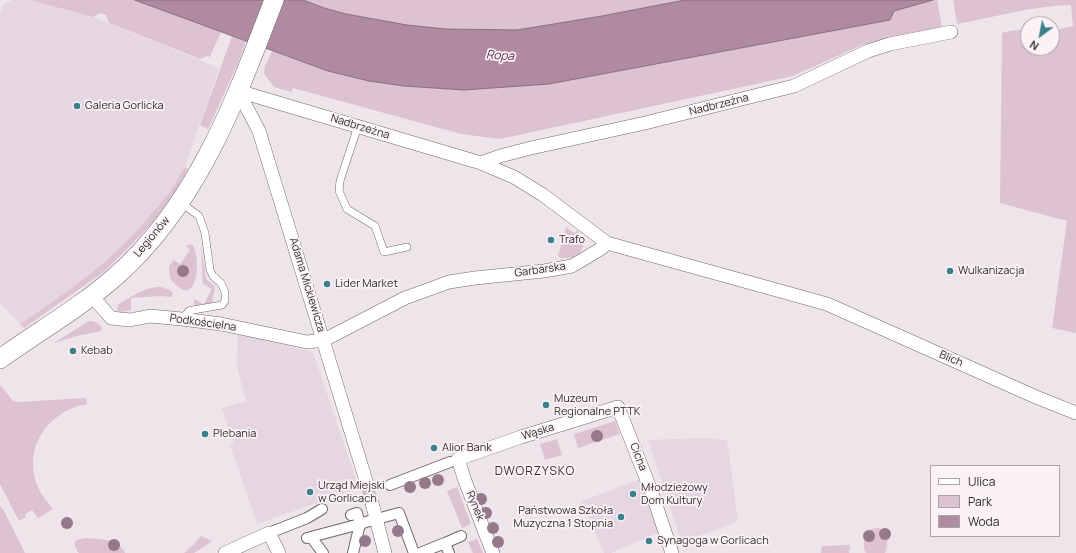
<!DOCTYPE html>
<meta charset="utf-8">
<style>
body{margin:0}
#map{position:relative;width:1076px;height:553px;overflow:hidden;background:#eee5ea;font-family:Manrope,sans-serif}
canvas{display:block}
.legend{position:absolute;left:930px;top:465px;width:130px;height:72px;box-sizing:border-box;background:#fbf2f7;border:1px solid #aaa3a7;margin:0;padding:5px 7px;list-style:none;font-size:12px;color:#302c2e}
.legend li{display:flex;align-items:center;gap:8px;height:20px}
.legend b{width:20px;border:1px solid #aaa3a7}
.north{position:absolute;left:1020px;top:16px;width:40px;height:40px;box-sizing:border-box;background:#fbf2f7;border:1px solid #aaa3a7;border-radius:50%;rotate:212deg;font-size:11px;font-weight:700;line-height:16px;text-align:center;color:#302c2e}
.north::after{content:'';display:block;margin:auto;width:14px;height:18px;background:#3b818d;clip-path:polygon(50% 0,100% 100%,50% 72%,0 100%)}
</style>
<div id="map">
<canvas width="1076" height="553"></canvas>
<ul class="legend">
<li><b style="height:5px;background:#fff"></b>Ulica</li>
<li><b style="height:11px;background:#ddc2d2"></b>Park</li>
<li><b style="height:11px;background:#af8aa0"></b>Woda</li>
</ul>
<div class="north">N</div>
</div>
<script>
const context = document.querySelector('canvas').getContext('2d');
context.lineJoin = 'round';
function fill(path, color) { context.fillStyle = color; context.fill(path, 'evenodd'); }
function stroke(path, color, width, dash) { context.strokeStyle = color; context.lineWidth = width; context.lineCap = dash ? 'butt' : 'round'; context.setLineDash(dash || []); context.stroke(path); }
function drawText(font, color, halo, rows, align = 'center') {
  context.font = font + ' Manrope,sans-serif'; context.lineWidth = 3.5; context.setLineDash([]); context.textBaseline = 'middle'; context.strokeStyle = halo; context.fillStyle = color; for (const [text, x, y, turn = 0] of rows) {
    context.save(); context.translate(x, y); context.rotate((+turn || 0) * Math.PI / 180); context.textAlign = isNaN(turn) ? turn : align; if (halo) context.strokeText(text, 0, 0); context.fillText(text, 0, 0); context.restore();
  }
}
fill(new Path2D(`
 M12 0H30L93 17 219 68 185 167 170 192 135 233 106 261 71 289 20 324 0 303V15L3 5Z
 M238 333 313 352 359 488 257 524 230 445 234 444 222 408 246 401 237 367Z
 M705 438 727 440 738 521 711 532 681 540 648 440Z
 M640 479 659 532 611 553H604L582 501Z`), '#e6d6df');
fill(new Path2D(`
 M30 0H135L221 32 210 57 207 56 200 59 109 23 106 15 101 13 93 17Z
 M303 0H685L602 16 517 30 444 29 407 25 346 14 324 8Z
 M933 0H937L942 27 862 45 793 76 500 139 461 134 293 88 292 92 274 87 264 74 265 66 272 51 328 71 369 81 404 86 464 90 549 84 889 20 894 11Z
 M953 0H1076V333L1052 328 1067 221 1000 203 1002 33 1009 31 1028 29V48H1052V31L1073 26 1071 5C1032 6 995 17 957 24Z
 M232 36 246 41 238 63 208 129 200 125Z
 M185 167 188 169 175 193 153 222 134 242 105 271 24 328 20 324 71 289 106 261 135 233 170 192Z
 M566 227 574 233 577 231C585 239 586 252 574 257 570 258 565 258 561 258L558 256Z
 M189 244 193 245C198 254 200 285 188 290 182 292 173 283 170 278 169 274 169 270 169 266L174 260 180 264 190 250 186 246Z
 M201 245 206 279 215 286 212 303 194 306V299L204 304 212 289 203 284Z
 M161 287 170 290 173 293 172 297 160 296 131 298V310L120 312 117 310 118 305C130 297 146 286 161 287Z
 M89 321C95 321 98 323 102 328L101 331 77 336 54 343Z
 M0 386H1L13 401 18 402 86 398 87 404C48 411 22 448 38 487 41 495 48 502 53 509L38 518 32 510 25 514 26 517 19 521 0 484Z
 M615 421 620 434 578 448 574 434Z
 M557 439 562 455 545 460 540 444Z
 M457 487 471 524 462 528 447 491Z
 M0 506 2 509H3L25 553H0Z
 M877 528C890 529 889 543 885 553H866C861 544 865 537 871 529Z
 M201 536 212 541 194 553H184L193 545Z
 M85 538C100 539 117 538 125 553H79C76 549 73 545 76 540Z
 M477 539 483 553H473L468 542Z
 M850 545 849 553H821L822 546Z`), '#ddc2d2');
const water = new Path2D(`
 M135 0H303L324 8 346 14 407 25 445 29 517 30 602 16 685 0H933L894 11 890 20 549 84 464 90 404 86 369 81 328 71Z`);
fill(water, '#af8aa0');
stroke(water, '#896e7e', 1);
stroke(new Path2D(`
 M367 484 372 503`), '#c8c0c4', 13, [13, 6]);
const service = new Path2D(`
 M358 126 340 181 339 191 347 209 375 226 384 252 407 247
 M180 202 199 216 205 233 210 270 213 276 221 283 225 292V301L222 305 193 310 189 311 182 319`);
const pedestrian = new Path2D(`
 M390 485 450 462
 M351 515 357 513 360 524 369 521
 M384 517 399 513 414 553
 M269 533 307 518 322 509
 M311 537 323 553
 M307 538 360 524 353 553
 M420 553 445 543
 M449 553 445 543 461 536`);
const minor = new Path2D(`
 M238 91 481 163 514 177 543 195 607 243 827 304 1036 397 1076 413
 M238 91 259 131 367 484
 M481 163 500 156 531 148 645 123 794 86 868 51 890 44 951 32
 M92 296 111 318 130 320 150 316 182 319 221 324 307 342 324 340 405 298 449 282 475 278 544 271 572 266 602 248 607 243
 M372 503 385 553
 M225 553 269 533 279 553
 M493 553 465 481 458 459 521 437 618 407 652 493 672 553`);
const secondary = new Path2D(`
 M0 359C39 331 81 307 116 276 198 204 236 99 274 0`);
stroke(service, '#70686d', 8);
stroke(pedestrian, '#70686d', 12);
stroke(minor, '#70686d', 14);
stroke(secondary, '#70686d', 20);
stroke(service, '#fff', 7);
stroke(pedestrian, '#fff', 10);
stroke(minor, '#fff', 13);
stroke(secondary, '#fff', 19);
context.fillStyle = '#96788b';
for (const [x, y] of [
 [183,271],
 [597,436],
 [438,480],
 [425,483],
 [410,487],
 [481,499],
 [486,513],
 [67,523],
 [493,528],
 [398,531],
 [885,534],
 [869,536],
 [365,541],
 [498,542],
 [114,545]
]) { context.beginPath(); context.arc(x, y, 6, 0, 2 * Math.PI); context.fill(); }
for (const [x, y, r, color] of [
 [77,106,4,"#3b818d"],
 [551,240,4,"#3b818d"],
 [950,271,4,"#3b818d"],
 [327,284,4,"#3b818d"],
 [73,351,4,"#3b818d"],
 [546,405,4,"#3b818d"],
 [205,434,4,"#3b818d"],
 [434,448,4,"#3b818d"],
 [310,492,4,"#3b818d"],
 [633,494,4,"#3b818d"],
 [621,517,4,"#3b818d"],
 [649,541,4,"#3b818d"]
]) { const dot = new Path2D(); dot.arc(x, y, r, 0, 2 * Math.PI); context.fillStyle = color; context.fill(dot); stroke(dot, '#fbf2f7', 1.5); }
drawText('11px', '#302c2e', '#fbf2f7', [
 ["Nadbrzeżna",719,105,-14],
 ["Nadbrzeżna",360,127,17],
 ["Legionów",152,237,-50],
 ["Garbarska",540,270,-8],
 ["Adama Mickiewicza",307,285,73],
 ["Podkościelna",203,323,8],
 ["Blich",951,359,23],
 ["Wąska",538,432,-17],
 ["Cicha",638,457,69],
 ["Rynek",475,506,68]
]);
drawText('11px', '#302c2e', '#fbf2f7', [
 ["Galeria Gorlicka",85,106],
 ["Trafo",559,240],
 ["Wulkanizacja",958,271],
 ["Lider Market",335,284],
 ["Kebab",81,351],
 ["Muzeum",554,399],
 ["Regionalne PTTK",554,412],
 ["Plebania",213,434],
 ["Alior Bank",442,448],
 ["Urząd Miejski",318,486],
 ["w Gorlicach",318,499],
 ["Młodzieżowy",641,488],
 ["Dom Kultury",641,501],
 ["Państwowa Szkoła",613,511,"right"],
 ["Muzyczna 1 Stopnia",613,524,"right"],
 ["Synagoga w Gorlicach",657,541]
], 'left');
drawText('italic 12px', '#5c2b4b', '#fbf2f7', [
 ["Ropa",500,56,3]
]);
context.letterSpacing = '1px';
drawText('12px', '#383236', '#fbf2f7', [
 ["DWORZYSKO",535,472]
]);
context.letterSpacing = '0px';
</script>
